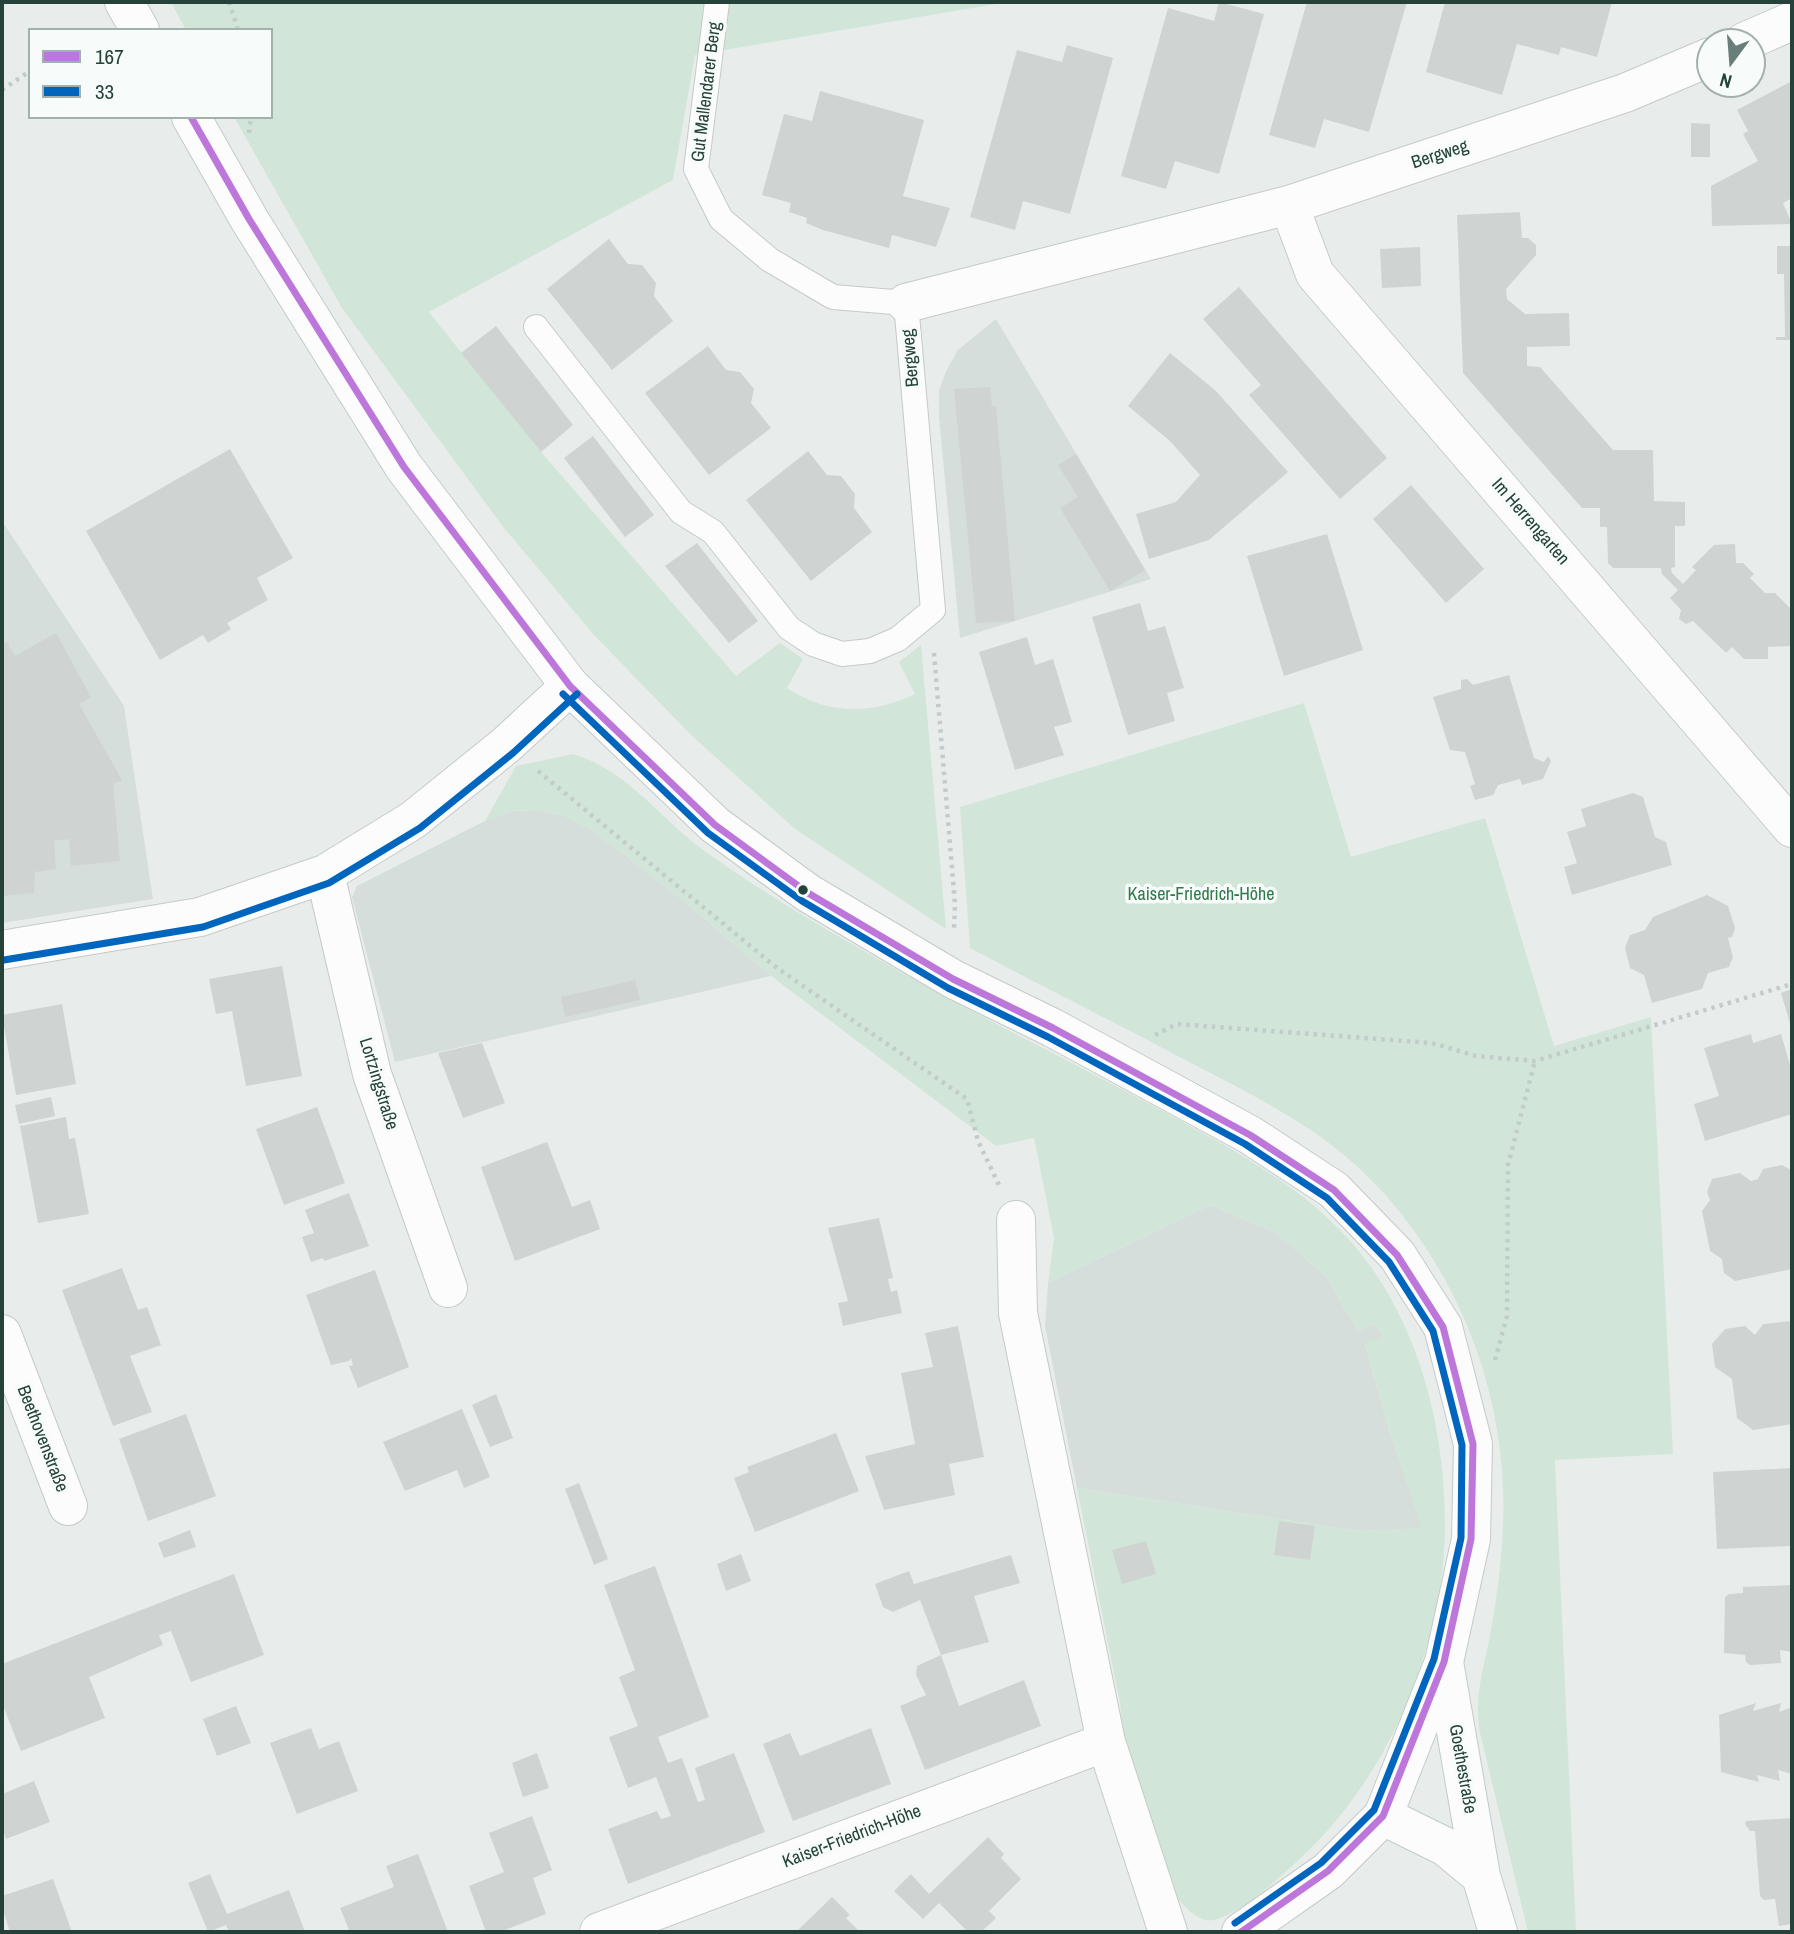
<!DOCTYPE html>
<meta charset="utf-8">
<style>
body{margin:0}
#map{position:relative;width:1794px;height:1934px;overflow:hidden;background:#e8edeb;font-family:"Archivo Narrow",sans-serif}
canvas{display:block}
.frame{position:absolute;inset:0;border:4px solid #24423a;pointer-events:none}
.legend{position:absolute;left:28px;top:28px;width:245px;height:91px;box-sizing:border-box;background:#f7fbf9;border:2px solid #a3b1ad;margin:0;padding:9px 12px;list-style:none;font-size:21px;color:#24423a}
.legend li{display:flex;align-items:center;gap:14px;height:35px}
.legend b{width:35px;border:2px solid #a3b1ad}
.north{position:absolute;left:1696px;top:28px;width:70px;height:70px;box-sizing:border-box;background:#f7fbf9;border:2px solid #a3b1ad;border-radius:50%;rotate:196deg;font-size:19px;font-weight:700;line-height:28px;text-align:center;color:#24423a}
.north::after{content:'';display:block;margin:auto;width:24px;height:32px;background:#697e78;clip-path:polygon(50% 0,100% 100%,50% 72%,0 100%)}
</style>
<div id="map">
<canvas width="1794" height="1934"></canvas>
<div class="frame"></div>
<ul class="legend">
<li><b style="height:9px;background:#bd76da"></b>167</li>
<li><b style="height:9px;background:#0065bd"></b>33</li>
</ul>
<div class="north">N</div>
</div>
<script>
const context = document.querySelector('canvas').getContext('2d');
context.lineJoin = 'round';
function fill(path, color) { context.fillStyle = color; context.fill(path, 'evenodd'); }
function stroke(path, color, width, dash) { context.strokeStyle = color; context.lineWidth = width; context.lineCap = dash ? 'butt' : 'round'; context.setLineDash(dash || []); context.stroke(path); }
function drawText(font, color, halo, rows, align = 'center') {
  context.font = font + ' "Archivo Narrow",sans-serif'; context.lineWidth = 7; context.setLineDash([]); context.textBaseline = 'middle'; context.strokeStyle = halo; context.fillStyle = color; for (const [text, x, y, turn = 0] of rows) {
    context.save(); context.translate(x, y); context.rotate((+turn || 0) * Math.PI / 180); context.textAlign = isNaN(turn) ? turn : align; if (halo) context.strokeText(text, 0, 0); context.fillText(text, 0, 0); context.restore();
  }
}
fill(new Path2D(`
 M996 319 1151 579 960 638 939 417V391L946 371 958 350Z
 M2 521 124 706 153 899 2 923Z
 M538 810 565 816 592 830 684 901 771 976 395 1062 352 897 357 886 485 821 511 811Z
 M1210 1205 1275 1232 1326 1276 1358 1331 1376 1323 1383 1337 1365 1344 1391 1436 1423 1529 1358 1531 1077 1488 1045 1326 1048 1283Z`), '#d6dedb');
fill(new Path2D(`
 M171 2H1008L695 55 673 180 429 312 541 452 736 676 780 643 803 659 787 688C828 715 871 715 915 694L899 662 921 645 946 929 795 829 689 733 594 635 504 528 342 308 234 117H271V30H186Z
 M1304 703 1351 857 1485 818 1554 1046 1651 1017 1673 1454 1555 1460 1576 1932H1528L1480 1733C1473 1694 1486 1662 1492 1624 1501 1573 1506 1522 1502 1471 1494 1359 1443 1248 1361 1170 1314 1125 1249 1093 1191 1063 1118 1024 1043 987 970 948L960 807Z
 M573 754C628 770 661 820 706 852 760 891 820 926 878 959 969 1012 1065 1058 1157 1108 1223 1144 1295 1181 1346 1236 1418 1315 1446 1426 1445 1530 1443 1632 1402 1743 1335 1822 1316 1845 1235 1927 1205 1920 1194 1917 1185 1907 1178 1899L1126 1762 1120 1703 1077 1488 1358 1531 1422 1528 1391 1436 1365 1343 1383 1337 1376 1324 1358 1331 1326 1276 1275 1232 1210 1205 1048 1283 1054 1238 1034 1138 996 1146 771 976 684 901 592 830 565 816 538 810 511 811 485 821 516 766Z`), '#d1e6d8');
fill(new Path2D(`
 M1219 2 1264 14 1219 174 1175 161 1166 189 1121 176 1168 8 1214 21Z
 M1307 2H1407L1369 132 1324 119 1315 148 1269 135Z
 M1445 2H1612L1597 57 1561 47 1559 55 1517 44 1502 95 1426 72Z
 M1067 45 1113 58 1070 214 1023 201 1015 230 970 217 1017 50 1062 62Z
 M1792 81V198L1783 203 1792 224 1712 226 1711 186 1758 161 1743 134 1748 131 1737 110Z
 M820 91 924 120 903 196 950 208 936 247 892 235 889 248 823 230 806 223 807 218 789 212 791 203 762 195 784 114 812 121Z
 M1691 123 1710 124V157H1691Z
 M1520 212 1522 238H1528L1536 245V255L1506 289 1507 299 1525 314 1569 313 1570 346 1527 347V366L1540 367 1613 450H1653L1654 501 1685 502V526H1675V567L1671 568 1672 573 1683 584 1696 570 1692 567 1714 545 1735 544 1736 563H1743L1754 574 1750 578 1765 593H1775L1792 610V646L1768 647V659H1744L1732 647 1726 653 1693 621 1686 624 1679 619 1681 610 1670 598 1678 590 1662 574 1661 568H1613L1608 563 1607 527H1600V508H1582L1463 373 1457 215Z
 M609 239 628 264 642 265 656 283 654 296 673 321 612 370 547 289Z
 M1777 246H1792V340H1776V337H1785L1784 274H1777Z
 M1420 247 1421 286 1382 288 1380 249Z
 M1239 287 1387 458 1340 499 1249 395 1261 385 1203 319Z
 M496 326 573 425 541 452 461 353Z
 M708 346 726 370 740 372 754 389 751 403 771 428 709 475 645 393Z
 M1170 353 1216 391 1288 472 1209 540 1149 559 1136 514 1176 502 1200 475 1170 441 1128 406Z
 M990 387 992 406H996L1015 621 976 623 954 389Z
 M593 436 654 515 625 537 564 458Z
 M230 449 293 558 257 578 268 600 227 623 231 629 208 643 203 635 160 660 86 531Z
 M808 451 827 475 841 476 855 494 854 508 872 532 811 581 746 500Z
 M1076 454 1145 570 1110 591 1060 508 1078 497 1058 465Z
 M1411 485 1484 569 1446 603 1373 519Z
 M1327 534 1363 650 1284 676 1247 556Z
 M697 543 758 621 729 643 665 566Z
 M1140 603 1148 631 1165 626 1184 688 1167 693 1175 721 1128 735 1092 617Z
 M56 633 91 697 79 704 122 780 113 784 120 861 71 866 69 839 54 841 56 869 35 872 34 893 2 896V646L7 642 15 656Z
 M1027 637 1035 665 1053 659 1072 722 1054 727 1064 755 1015 770 979 652Z
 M1509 675 1534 758 1544 762 1548 756 1551 761 1543 779 1522 785 1520 779 1498 785 1493 795 1475 800 1470 786 1475 784 1465 752 1450 750 1433 697 1461 689V680L1467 679 1473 685Z
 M1633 793 1643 797 1655 837 1666 842 1672 865 1572 895 1564 867 1577 863 1567 832 1586 826 1581 809Z
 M1707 895 1728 906 1735 928 1732 937 1728 938 1733 957 1729 967 1708 973 1702 989 1652 1003 1644 975 1630 968 1625 948 1630 935 1645 930 1653 917Z
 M282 966 302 1076 246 1086 232 1011 216 1014 209 979Z
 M635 980 640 1000 565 1017 561 997Z
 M1792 989V1030L1781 993Z
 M62 1004 76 1084 16 1095 2 1015Z
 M1751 1034 1753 1043 1781 1034 1792 1072V1114L1705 1141 1694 1104 1719 1096 1704 1048Z
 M482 1043 505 1103 463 1118 438 1053Z
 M51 1097 55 1116 19 1124 15 1105Z
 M317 1107 345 1183 284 1205 256 1129Z
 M66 1117 69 1139 75 1138 89 1214 38 1223 20 1126Z
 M547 1142 572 1207 590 1200 600 1229 515 1261 481 1167Z
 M1782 1165 1791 1170 1792 1176V1269L1735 1281 1724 1273 1722 1259 1710 1251 1702 1211 1710 1200 1707 1192 1712 1179 1740 1173 1751 1181 1758 1179 1763 1169Z
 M349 1193 369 1246 324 1261 323 1258 311 1262 302 1237 314 1233 305 1210Z
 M879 1218 893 1278 888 1279 891 1292 897 1290 902 1313 843 1326 838 1303 848 1301 828 1228Z
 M122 1268 138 1310 147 1307 161 1345 130 1356 152 1412 113 1426 62 1290Z
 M375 1270 409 1367 358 1388 349 1366 353 1365 351 1358 349 1361 331 1365 306 1295Z
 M1792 1321V1424L1753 1430 1737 1418 1732 1379 1715 1367 1712 1344 1725 1329 1745 1326 1755 1335 1763 1324Z
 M958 1326 984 1457 949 1464 955 1495 884 1510 865 1456 915 1444 901 1373 933 1367 925 1333Z
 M496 1394 513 1438 490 1447 472 1405Z
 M462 1409 490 1477 464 1488 457 1470 405 1491 383 1442Z
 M186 1414 216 1496 148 1521 119 1439Z
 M836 1433 859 1491 755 1532 734 1478 749 1472 747 1467Z
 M1792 1468V1546L1717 1549 1713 1472Z
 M579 1483 608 1559 594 1565 565 1489Z
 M1279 1521 1315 1526 1310 1560 1274 1555Z
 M190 1530 196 1547 164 1558 158 1543Z
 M1146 1541 1156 1574 1122 1584 1112 1550Z
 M741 1554 751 1581 726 1591 717 1564Z
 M1011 1555 1020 1583 974 1596 989 1642 941 1655 920 1600 893 1612 883 1607 875 1584 909 1571 914 1584Z
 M655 1566 709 1717 658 1737 668 1763 682 1758 698 1802 705 1800 695 1768 734 1753 765 1832 628 1884 608 1829 657 1811 661 1819 671 1816 656 1777 628 1788 609 1737 638 1726 619 1677 635 1670 604 1585Z
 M234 1574 264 1655 191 1682 171 1631 159 1635 163 1645 89 1677 105 1718 21 1751 2 1703V1664Z
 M1792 1585V1652L1780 1650 1781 1663 1750 1665 1746 1662 1745 1655 1724 1653 1725 1597 1729 1594 1743 1593V1587Z
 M941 1655 959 1706 1024 1680 1041 1726 925 1770 900 1706 926 1695 916 1675 917 1666Z
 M1756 1703 1753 1711 1781 1703 1779 1712 1792 1707V1774L1778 1770 1780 1781 1757 1775 1759 1782 1721 1772 1719 1715Z
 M236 1706 251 1743 217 1756 203 1719Z
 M311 1728 319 1749 339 1741 358 1791 297 1814 270 1743Z
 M871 1728 891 1784 793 1821 763 1744 790 1733 800 1756Z
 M537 1753 549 1788 523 1797 512 1763Z
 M34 1781 50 1822 6 1839 2 1826V1794Z
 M532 1816 552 1870 533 1878 546 1914 500 1932H486L469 1886 504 1872 489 1833Z
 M1792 1818V1924L1779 1926 1775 1899 1764 1900 1760 1896 1755 1831H1750L1745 1824 1746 1821Z
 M988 1837 1004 1854 1001 1858 1021 1879 989 1911 996 1918 981 1932H968L939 1903 923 1919 894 1891 911 1874 929 1894Z
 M418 1854 448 1932H350L340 1908 394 1887 386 1866Z
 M210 1874 227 1914 289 1890 305 1932H229L226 1925 208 1932 188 1883Z
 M53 1879 72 1932H10L2 1907V1896Z
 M832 1897 850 1915 846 1918 860 1932H796Z`), '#cfd4d2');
const lane = new Path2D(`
 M536 327 681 512 713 532 789 628 813 644 842 654 870 651 898 639 933 610 906 303 833 297 770 260 721 219 696 169 717 2`);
const street = new Path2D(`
 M1744 42 1792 21
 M1289 205 1315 274 1792 828
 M906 303 1289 205 1625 93 1710 57
 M325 874 372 1074 448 1288
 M2 950 200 917 325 874 413 820 506 745 570 686
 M1016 1220 1018 1313 1106 1742 1168 1932
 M2 1334 68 1506
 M599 1932 1106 1742`);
const secondary = new Path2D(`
 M124 2 140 30
 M191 117 249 219 404 467 570 686 715 825 808 893 953 979 1053 1028 1250 1135 1334 1190 1397 1255 1443 1327 1473 1444 1471 1539 1444 1662 1383 1816 1328 1871 1241 1932
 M1444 1662 1481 1876
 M1383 1816 1446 1847 1481 1876 1498 1932`);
stroke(lane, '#c5cac8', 26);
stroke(street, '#c5cac8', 40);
stroke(secondary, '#c3cbc8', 40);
stroke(new Path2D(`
 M229 2 238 30
 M2 90 30 71
 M249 133 251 117
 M934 653 955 904 954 930
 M538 771 777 968 967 1099 978 1141 999 1185
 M1155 1035 1177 1024 1432 1043 1476 1056 1535 1061 1792 984
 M1495 1360 1507 1316 1508 1165 1535 1061`), '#c3ccca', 4.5, [3.5, 5]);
stroke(lane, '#fcfcfc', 24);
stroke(street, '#fcfcfc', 38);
stroke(secondary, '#fcfcfc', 38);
stroke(new Path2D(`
 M191 117 249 219 404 467 570 686 715 825 808 893 953 979 1053 1028 1250 1135 1334 1190 1397 1255 1443 1327 1473 1444 1471 1539 1444 1662 1383 1816 1328 1871 1241 1932`), '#bd76da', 7);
stroke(new Path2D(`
 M563 694 708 833 802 901 948 988 1048 1037 1245 1144 1327 1198 1389 1262 1433 1331 1462 1445 1461 1538 1434 1659 1374 1810 1321 1863 1235 1923
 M4 960 203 927 329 883 420 828 513 753 577 694`), '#0065bd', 7);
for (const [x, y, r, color] of [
 [803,890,6,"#24423a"]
]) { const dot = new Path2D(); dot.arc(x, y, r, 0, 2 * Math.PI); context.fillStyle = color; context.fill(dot); stroke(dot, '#f7fbf9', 2.5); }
drawText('18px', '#24423a', '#f7fbf9', [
 ["Gut Mallendarer Berg",707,92,-83],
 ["Bergweg",1440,155,-18],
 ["Bergweg",911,358,-95],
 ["Im Herrengarten",1530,522,49],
 ["Lortzingstraße",378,1084,73],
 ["Beethovenstraße",42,1439,69],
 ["Goethestraße",1462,1769,80],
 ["Kaiser-Friedrich-Höhe",852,1837,-21]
]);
drawText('18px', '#2d7a4b', '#f7fbf9', [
 ["Kaiser-Friedrich-Höhe",1201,895]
]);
</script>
